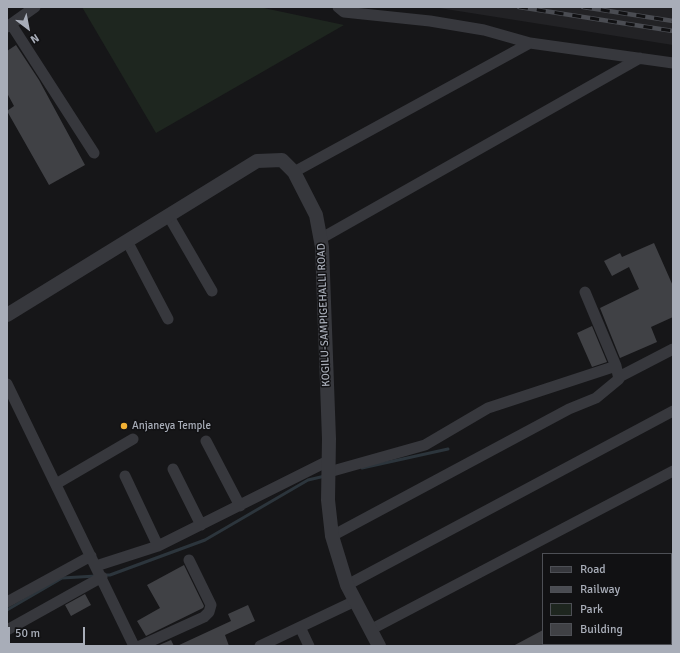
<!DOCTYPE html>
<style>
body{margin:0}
#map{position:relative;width:680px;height:653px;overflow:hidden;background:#161618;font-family:Signika,sans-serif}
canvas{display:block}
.frame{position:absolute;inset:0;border:8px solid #a8adb8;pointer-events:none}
.legend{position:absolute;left:542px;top:553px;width:130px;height:92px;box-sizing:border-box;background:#111113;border:1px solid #4d4f55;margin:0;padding:5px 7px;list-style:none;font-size:12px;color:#a8adb8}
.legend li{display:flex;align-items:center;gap:8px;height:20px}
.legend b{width:20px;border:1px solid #4d4f55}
.north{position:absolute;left:8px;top:8px;width:40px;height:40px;-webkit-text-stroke:3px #111113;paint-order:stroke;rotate:148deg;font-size:11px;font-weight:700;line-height:16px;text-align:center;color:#a8adb8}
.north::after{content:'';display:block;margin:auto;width:14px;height:18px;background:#a8adb8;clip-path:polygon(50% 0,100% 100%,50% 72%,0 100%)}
.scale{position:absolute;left:8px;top:627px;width:77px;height:18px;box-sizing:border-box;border:2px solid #a8adb8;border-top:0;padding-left:5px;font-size:12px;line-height:14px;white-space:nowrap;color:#a8adb8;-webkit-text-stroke:3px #111113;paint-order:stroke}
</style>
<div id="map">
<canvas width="680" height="653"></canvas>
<div class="frame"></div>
<ul class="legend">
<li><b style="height:5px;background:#37383d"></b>Road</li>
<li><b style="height:5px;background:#4a4c52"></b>Railway</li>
<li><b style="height:11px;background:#1e261f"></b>Park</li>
<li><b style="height:11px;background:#404145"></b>Building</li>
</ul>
<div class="north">N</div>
<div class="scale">50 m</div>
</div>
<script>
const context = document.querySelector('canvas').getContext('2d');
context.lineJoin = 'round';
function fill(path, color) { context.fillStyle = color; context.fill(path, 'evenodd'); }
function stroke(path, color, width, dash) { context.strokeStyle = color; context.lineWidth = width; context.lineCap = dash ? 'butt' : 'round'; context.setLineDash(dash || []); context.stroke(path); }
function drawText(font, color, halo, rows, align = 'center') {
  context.font = font + ' Signika,sans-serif'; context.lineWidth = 3; context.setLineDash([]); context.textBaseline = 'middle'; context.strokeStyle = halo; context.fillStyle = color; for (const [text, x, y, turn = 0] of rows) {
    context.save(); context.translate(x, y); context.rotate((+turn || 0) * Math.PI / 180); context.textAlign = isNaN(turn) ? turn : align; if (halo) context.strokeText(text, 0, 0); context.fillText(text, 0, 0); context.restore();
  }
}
fill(new Path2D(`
 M433 7H673V45Z`), '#222225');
fill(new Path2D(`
 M82 7H259L344 25 156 133Z`), '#1e261f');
stroke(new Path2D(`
 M362 468 448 449
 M104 575H110L205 540 308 480 325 476
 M7 610 62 578 96 576`), '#2c353c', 3);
fill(new Path2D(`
 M16 45 39 80 85 165 49 185 7 111 14 106 7 93V51Z
 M654 243 673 286V317L651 327 657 342 620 358 600 308 639 289 629 267 612 276 604 261 620 253 622 257Z
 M592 326 607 362 592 367 577 333Z
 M184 565 204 606 203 608 146 636 137 621 160 608 147 585Z
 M85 594 91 605 71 616 65 605Z
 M248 605 255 621 225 635 229 646H177L231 621 228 614Z
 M543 630V646H513Z
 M171 640 174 646H157Z`), '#404145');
stroke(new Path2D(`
 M338 7 344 12 430 21 484 30 530 43
 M11 24 94 153
 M7 27 35 7
 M294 172 530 43 673 63
 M168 215 212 291
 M320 239 640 58
 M127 241 168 319
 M585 292 616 366
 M619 377 673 349
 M7 384 134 646
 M206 441 240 506
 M173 469 201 525
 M329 472 425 445 488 408 616 366 619 379 596 398 569 409 332 536
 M125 476 158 546
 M56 484 133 439
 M96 566 158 546 328 461
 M347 585 673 411
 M7 602 91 556
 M300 627 309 646
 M7 630 102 577
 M370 630 673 471
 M140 646 204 617 209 612 211 605 189 560
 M260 646 355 601`), '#37383d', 11);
stroke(new Path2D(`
 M7 315 257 161 282 160 294 172 316 215 322 247 329 439 328 500 332 536 347 585 379 646`), '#37383d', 14);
const rail = new Path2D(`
 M519 7 673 31
 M583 7 673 21`);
stroke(rail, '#4a4c52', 4.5);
stroke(rail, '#111113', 3, [9]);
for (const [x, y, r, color] of [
 [124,426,4,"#f2b134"]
]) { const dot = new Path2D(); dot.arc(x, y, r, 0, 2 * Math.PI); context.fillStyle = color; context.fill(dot); stroke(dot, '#111113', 1.5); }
drawText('11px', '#a8adb8', '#111113', [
 ["KOGILU-SAMPIGEHALLI ROAD",324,315,-92]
]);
drawText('11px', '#a8adb8', '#111113', [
 ["Anjaneya Temple",132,426]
], 'left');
</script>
